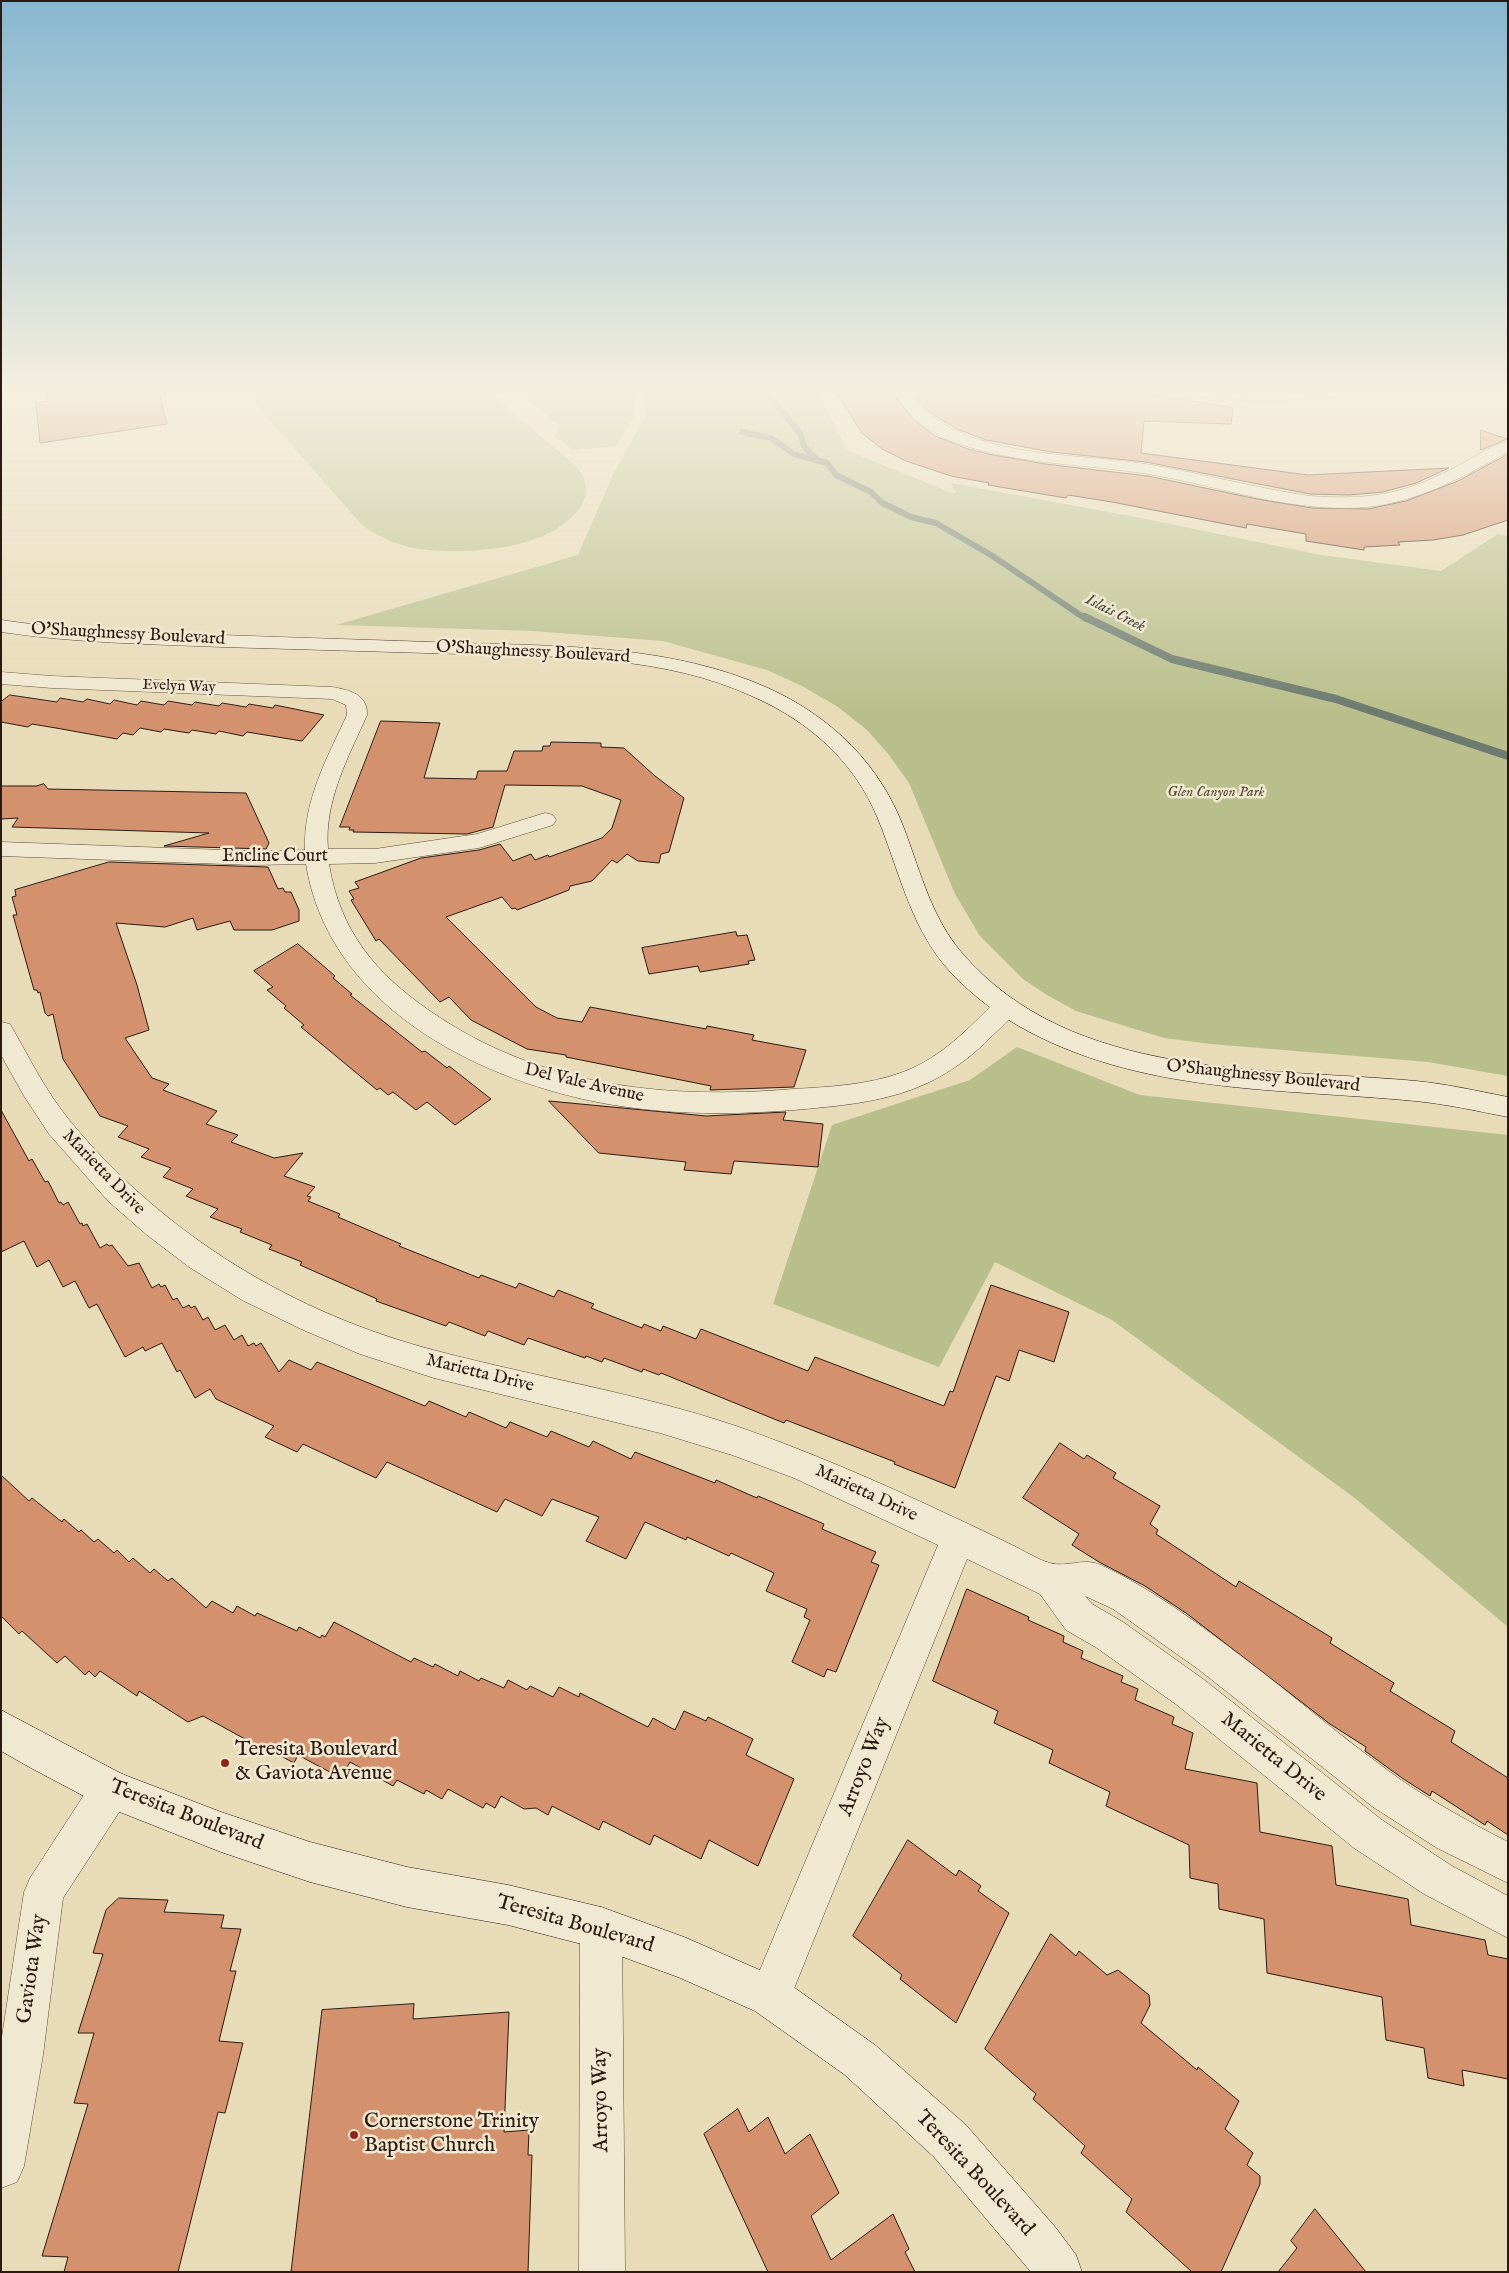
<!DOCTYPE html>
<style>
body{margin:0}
#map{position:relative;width:1509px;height:2273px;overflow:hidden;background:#e8dbb7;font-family:"IM FELL English",serif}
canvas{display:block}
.frame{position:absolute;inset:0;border:2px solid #2b1a11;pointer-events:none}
</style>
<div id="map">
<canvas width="1509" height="2273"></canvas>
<div class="frame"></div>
</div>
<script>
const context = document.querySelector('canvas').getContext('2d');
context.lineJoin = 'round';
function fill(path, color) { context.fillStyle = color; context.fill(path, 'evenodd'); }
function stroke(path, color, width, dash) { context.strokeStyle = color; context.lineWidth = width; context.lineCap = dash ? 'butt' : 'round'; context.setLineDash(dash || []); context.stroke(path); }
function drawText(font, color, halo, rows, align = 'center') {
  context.font = font + ' "IM FELL English",serif'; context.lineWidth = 5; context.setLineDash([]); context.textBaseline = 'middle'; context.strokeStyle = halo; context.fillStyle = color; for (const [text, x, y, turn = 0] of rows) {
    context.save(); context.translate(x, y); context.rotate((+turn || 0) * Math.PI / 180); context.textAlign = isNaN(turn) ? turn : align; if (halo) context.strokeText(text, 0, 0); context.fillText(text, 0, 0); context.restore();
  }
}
fill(new Path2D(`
 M246 393H490L577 467C586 480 590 492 581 506 553 549 475 554 428 550 404 548 380 539 361 524Z
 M525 393H636L634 417 616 446 572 450 555 436 559 426 527 399Z
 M644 393H818L848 451 950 492 956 493 951 483 1136 517 1321 555 1441 571 1498 534 1508 536V1076L1428 1062 1211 1044 1164 1038 1076 1011 1047 995 1023 979 980 936 955 894 909 783 889 755 867 730 838 707 802 686 767 670 663 641 533 631 336 625 578 555 613 475 645 416Z
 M1017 1047 1140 1095 1508 1135V1627L1356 1499 1112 1320 995 1262 939 1367 773 1304 832 1125 970 1080Z`), '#b9bf8c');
stroke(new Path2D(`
 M767 393 800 433 804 446 817 460
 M742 432 771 438 794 454 827 463 836 475 871 492 881 502 911 517 936 523 991 555 1086 619`), '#6c7b6e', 6);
stroke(new Path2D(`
 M1085 617 1172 659 1336 699 1508 756`), '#6c7b6e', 8);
const building = new Path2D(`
 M47 393H159L167 424 40 443 36 403 48 401Z
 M837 393H892L914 420 935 436 968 449 993 455 1045 464 1148 476 1257 499 1312 508 1368 509 1406 501 1458 481 1508 454V520L1463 535 1433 540 1398 542 1400 545 1364 547V550L1306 541V534L1247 524 1246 528 1112 502 1068 495 1066 498 988 485 989 483 951 476 906 461 882 449 862 433Z
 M912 393H1143L1233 408 1231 424 1144 421 1141 453 1308 475 1449 468 1416 483 1383 492 1349 495 1310 494 1146 462 1051 452 986 440 957 429 931 413Z
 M1481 430 1507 439 1481 450Z
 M10 695 57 702 60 698 83 702 87 699 110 704 114 700 137 705 141 701 164 705 168 701 192 705 195 702 219 706 222 703 246 707 249 704 273 708 275 705 324 715 302 741 247 732 243 736 219 731 216 734 192 730 189 733 164 729 161 732 140 728 133 735 123 733 117 739 56 728 32 724 28 727 1 722V702Z
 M381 721 440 723 424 778 476 779 478 771H507L514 751H542L543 746H550L551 742 601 743V747L624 748 655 776 684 798 669 852 661 854 659 863 638 861 627 854 617 863 612 860 592 881 570 886 569 890 517 910 515 908 512 909 502 897 446 917 536 1007 557 1018 582 1022 590 1007 706 1029 707 1026 754 1035 752 1040 806 1050 794 1087 710 1090 711 1086 566 1057V1055L527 1049 471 1020 449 997 440 1002 379 939 376 941 351 900 354 899 349 891 359 888 355 882 421 858 479 850 500 844 513 861 531 854 535 860 548 855 549 857 602 838 612 828 621 800 582 786 505 785 493 827 467 834 353 832 354 830H349L350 827H340Z
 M44 784 48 789 246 793 269 843 266 849 164 846 209 833 12 827 18 818 1 819V786H36Z
 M109 862 268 867 278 889 283 888 285 892H291L299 910V921L272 930H234L230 921 197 930 193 918 165 927 116 923 137 985 149 1030 125 1038 152 1078 169 1084 163 1090 217 1111 206 1124 238 1135 231 1142 274 1158 303 1153 284 1176 315 1187 307 1196 311 1197 308 1201 340 1214 338 1217 401 1244 399 1246 479 1278 481 1275 516 1288 519 1283 554 1297 558 1290 594 1304 591 1308 642 1328 644 1324 661 1331 663 1326 696 1339 701 1329 808 1371 815 1357 944 1406 950 1391 953 1392 991 1285 1069 1312 1054 1362 1019 1350 1009 1381 996 1376 955 1488 894 1464 895 1462 786 1420 784 1423 661 1373 659 1375 643 1369 642 1372 604 1358 602 1362 586 1356 585 1358 528 1338 524 1345 488 1331 485 1336 449 1322 446 1326 376 1301 377 1299 300 1265 302 1262 269 1249 272 1245 240 1232 242 1229 210 1217 218 1209 186 1196 193 1189 163 1177 171 1168 141 1157 149 1149 118 1137 128 1126 100 1116 63 1059 53 1014 48 1016 45 1013 40 992 38 993 37 990H34L13 915H17L12 897 16 896 15 890Z
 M736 932 737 936 747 935 755 960 748 961 749 964 700 972 698 966 649 974 642 948Z
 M298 944 335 976 333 978 352 994 350 995 422 1052 425 1051 447 1068 449 1066 491 1099 455 1125 427 1102 416 1110 393 1092 388 1095 380 1088 377 1090 301 1027 304 1025 284 1008 286 1006 267 990 273 987 254 971Z
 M549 1101 706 1116 786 1112 783 1120 823 1124 818 1167 734 1161 731 1174 684 1170 686 1162 599 1153Z
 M1 1110 29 1161 32 1159 45 1182 48 1181 59 1203 61 1202 63 1205 68 1202 80 1224 82 1223 83 1226 87 1224 100 1248 107 1244 109 1246 112 1245 128 1266 139 1263 152 1288 159 1284 161 1287 165 1285 173 1300 177 1298 183 1308 189 1305 191 1308 195 1306 203 1320 208 1317 215 1330 225 1325 234 1340 242 1335 248 1346 254 1343 256 1346 261 1343 279 1372 289 1360 311 1370 317 1362 425 1406 429 1401 466 1417 469 1412 506 1428 510 1422 547 1437 551 1431 589 1447 593 1441 631 1459 635 1452 715 1483 716 1480 757 1498 758 1496 824 1524 822 1529 876 1552 871 1562 879 1565 836 1672 827 1669 824 1677 792 1662 810 1620 804 1617 807 1609 766 1591 774 1573 731 1553 729 1556 687 1537 686 1540 645 1522 626 1559 586 1541 599 1517 552 1499 542 1516 505 1499 497 1512 387 1462 376 1478 303 1444 297 1452 265 1437 274 1426 216 1399 210 1389 195 1398 180 1370 177 1372 162 1343 145 1351 143 1347 125 1357 97 1304 89 1308 75 1281 63 1287 49 1260 37 1267 24 1241 1 1252Z
 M1060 1443 1084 1459 1087 1455 1116 1473 1113 1478 1160 1506 1150 1524 1158 1530 1156 1534 1236 1587 1239 1581 1332 1638 1330 1643 1394 1683 1390 1691 1455 1731 1451 1742 1508 1778V1835L1487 1821 1485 1825 1432 1791 1430 1796 1402 1778 1365 1751 1366 1747 1330 1724 1186 1613 1145 1586 1099 1562 1072 1545 1079 1534 1023 1498Z
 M1 1475 29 1501 32 1498 62 1522 64 1519 79 1532 81 1530 94 1542 98 1539 114 1553 117 1550 129 1562 133 1558 150 1573 154 1569 168 1581 172 1578 206 1608 212 1601 233 1613 237 1606 255 1616 257 1613 297 1631 299 1627 320 1638 322 1635 325 1637 334 1622 411 1662 414 1658 433 1667 435 1664 458 1676 460 1671 479 1681 481 1678 504 1688 508 1680 527 1690 530 1686 553 1697 559 1687 579 1697 580 1693 648 1727 653 1718 675 1730 684 1711 706 1721 708 1717 753 1739 746 1755 794 1779 758 1866 709 1840 701 1859 654 1835 650 1845 603 1821 599 1830 552 1806 548 1815 536 1808 524 1809 501 1796 495 1808 486 1803 483 1808 448 1789 442 1799 426 1790 424 1794 397 1780 393 1786 350 1762 341 1778 298 1755 294 1763 277 1754 276 1756 203 1716 188 1722 139 1691 137 1696 100 1671 95 1677 89 1671 85 1675 65 1656 57 1663 22 1631 19 1634 1 1616Z
 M967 1589 1029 1617 1028 1620 1064 1636 1063 1642 1083 1651 1081 1658 1123 1676 1121 1682 1138 1689 1135 1700 1174 1717 1172 1724 1193 1733 1185 1769 1257 1783 1260 1832 1332 1846 1336 1885 1408 1899 1411 1925 1485 1940 1488 1955 1508 1959V2079L1462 2070 1464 2086 1428 2078 1424 2048 1386 2040 1382 1997 1267 1973 1264 1919 1219 1909 1218 1884 1190 1878 1189 1845 1106 1806 1110 1792 1049 1763 1053 1750 994 1723 998 1711 933 1681Z
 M908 1840 956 1876 959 1870 981 1886 978 1891 1009 1913 956 2023 900 1979 902 1975 853 1936Z
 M119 1898 168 1900 164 1912 224 1915 221 1928 241 1929 230 1971H236L219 2041 243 2043 225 2113 218 2112 178 2272H64L68 2257 42 2256 88 2104 74 2103 94 2033H78L103 1954 93 1953 106 1910Z
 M1051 1934 1076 1956 1079 1951 1107 1975 1118 1970 1149 1995 1150 2005 1141 2023 1197 2070 1198 2067 1239 2101 1225 2129 1253 2153 1247 2165 1260 2176V2184L1221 2272H1192L1126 2212 1132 2199 1081 2153 1085 2146 1033 2099 1036 2094 985 2049Z
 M414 2004 413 2019 509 2012 504 2132 529 2130 528 2155H532L528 2272H291L322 2010Z
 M738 2109 749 2132 768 2117 785 2154 810 2134 839 2193 811 2216 831 2260 893 2214 909 2249 905 2252 915 2272H768L704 2134Z
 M1315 2209 1366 2272H1278L1297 2248 1291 2241Z`);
fill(building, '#d4916e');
stroke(building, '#2b1a11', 1);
const street = new Path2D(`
 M894 393H909C958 460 1071 452 1146 464 1201 473 1255 488 1310 496 1366 500 1402 495 1452 469 1470 460 1489 446 1508 441V452C1463 477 1420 501 1368 507 1294 514 1220 486 1148 474 1081 463 1008 465 944 438 922 428 907 412 894 393Z
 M1191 393H1342L1335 397 1266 401 1198 397Z
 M1 672 52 676 332 687C349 690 368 694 367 715 348 758 324 801 328 849H375L477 834 545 813 553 815 556 820 553 825 479 848 375 863 329 864C340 931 375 973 430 1011 538 1086 664 1100 793 1089 829 1087 869 1085 903 1072 941 1058 969 1028 997 1000L1006 997 1015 1000 1019 1006C1012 1018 1000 1028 990 1038 931 1097 874 1103 794 1110 728 1115 662 1115 597 1102 472 1077 328 1003 306 864L253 865 1 856V842L253 851 305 850C303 801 327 758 347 715L346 705 332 699 52 688 1 684Z
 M1 1022 10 1024C29 1057 46 1092 70 1121 164 1235 294 1314 437 1351 536 1377 638 1393 736 1426 808 1451 877 1481 947 1514 971 1525 994 1536 1018 1548 1028 1553 1039 1560 1050 1563 1067 1568 1084 1557 1101 1565 1159 1592 1212 1634 1262 1672 1308 1708 1353 1746 1401 1780 1435 1803 1471 1823 1508 1842V1883L1437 1848 1373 1807 1198 1669 1113 1609 1085 1596 1092 1604 1123 1622 1203 1679 1382 1820 1452 1866 1508 1896V1938L1424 1894 1354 1848 1177 1705 1097 1648 1066 1630 1040 1594 967 1559 785 2011 770 2017 755 2011 749 1996 938 1545 794 1478 732 1455 660 1433 434 1378 360 1354 301 1329 242 1300 189 1267 147 1235 108 1201 49 1134 24 1096 1 1055Z
 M111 1770 125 1775 130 1789 125 1803 63 1898 43 2055 24 2166 17 2182 1 2188V2043L24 1892 30 1878 97 1775Z
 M601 1907 616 1913 622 1928 625 2272H579L580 1928 586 1913Z`);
const secondary = new Path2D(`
 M1 620C74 631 148 633 221 635 301 638 380 640 459 643 562 646 672 645 768 688 832 717 881 765 905 831 921 874 932 918 962 953 1072 1081 1264 1067 1416 1081 1447 1084 1477 1091 1508 1097V1117C1477 1111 1446 1104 1415 1101 1280 1088 1139 1095 1017 1025 990 1009 966 990 945 966 909 922 899 870 878 819 855 762 810 722 754 697 664 655 559 657 461 654 381 652 302 649 222 647 148 644 75 643 1 632Z
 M1 1710 122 1774 221 1812 310 1842 407 1867 508 1885 601 1907 684 1937 785 1981 875 2045 966 2125 1056 2228 1076 2255 1082 2272H1031L934 2157 845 2075 755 2011 678 1977 601 1949 508 1925 407 1907 310 1882 221 1852 97 1803 31 1768 1 1751Z`);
stroke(street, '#5a4a3a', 1);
stroke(secondary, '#2b1a11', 1);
fill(street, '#f0e8d0');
fill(secondary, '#f0e8d0');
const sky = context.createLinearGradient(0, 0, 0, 711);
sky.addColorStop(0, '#87b7d0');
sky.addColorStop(0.55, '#f5efdf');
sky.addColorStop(1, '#f5efdf00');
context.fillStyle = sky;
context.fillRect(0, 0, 1509, 711);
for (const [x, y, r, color] of [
 [225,1763,5,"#8f2418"],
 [354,2135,5,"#8f2418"]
]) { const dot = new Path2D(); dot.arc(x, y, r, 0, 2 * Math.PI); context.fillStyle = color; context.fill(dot); stroke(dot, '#f0e8d0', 2); }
drawText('15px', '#2b1a11', '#f0e8d0', [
 ["Evelyn Way",179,687,2]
]);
drawText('italic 15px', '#564c36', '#f0e8d0', [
 ["Glen Canyon Park",1216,793]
]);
drawText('italic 16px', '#4b4a40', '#f0e8d0', [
 ["Islais Creek",1115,614,27]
]);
drawText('18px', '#2b1a11', '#f0e8d0', [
 ["O'Shaughnessy Boulevard",128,635,3],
 ["O'Shaughnessy Boulevard",533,653,3],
 ["Encline Court",275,857],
 ["O'Shaughnessy Boulevard",1263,1077,6],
 ["Del Vale Avenue",584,1084,13],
 ["Marietta Drive",103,1173,46],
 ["Marietta Drive",480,1374,14],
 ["Marietta Drive",866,1494,25]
]);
drawText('21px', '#2b1a11', '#f0e8d0', [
 ["Teresita Boulevard",235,1751],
 ["& Gaviota Avenue",235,1775],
 ["Cornerstone Trinity",364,2123],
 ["Baptist Church",364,2147]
], 'left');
drawText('21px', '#2b1a11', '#f0e8d0', [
 ["Marietta Drive",1273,1758,39],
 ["Arroyo Way",865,1767,-68],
 ["Teresita Boulevard",186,1816,21],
 ["Teresita Boulevard",575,1925,16],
 ["Gaviota Way",33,1969,-82],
 ["Arroyo Way",602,2100,-91],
 ["Teresita Boulevard",974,2174,47]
]);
</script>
